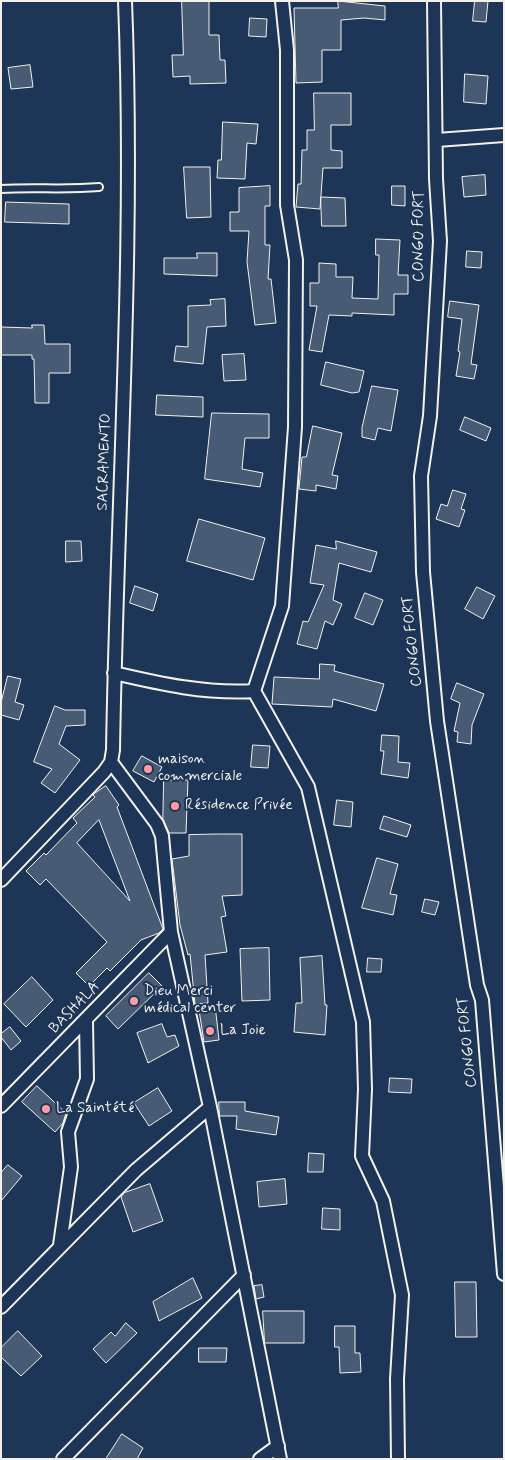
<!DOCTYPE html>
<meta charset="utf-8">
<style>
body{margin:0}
#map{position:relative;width:505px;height:1460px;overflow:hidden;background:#1d3557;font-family:Mynerve,sans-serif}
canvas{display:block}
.frame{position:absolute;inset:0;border:2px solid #f4f1e8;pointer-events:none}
</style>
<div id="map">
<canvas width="505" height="1460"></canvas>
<div class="frame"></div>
</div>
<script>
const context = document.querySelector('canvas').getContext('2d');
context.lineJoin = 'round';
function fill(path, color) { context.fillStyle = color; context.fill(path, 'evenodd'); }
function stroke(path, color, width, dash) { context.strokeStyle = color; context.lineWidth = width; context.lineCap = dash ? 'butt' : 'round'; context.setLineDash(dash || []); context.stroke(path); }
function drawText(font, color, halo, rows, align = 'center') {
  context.font = font + ' Mynerve,sans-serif'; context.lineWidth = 4; context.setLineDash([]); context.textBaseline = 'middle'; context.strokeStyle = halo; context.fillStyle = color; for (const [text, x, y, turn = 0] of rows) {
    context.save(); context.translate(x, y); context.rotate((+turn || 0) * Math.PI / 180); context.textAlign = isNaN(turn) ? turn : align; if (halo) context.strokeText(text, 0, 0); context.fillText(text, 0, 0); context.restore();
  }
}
const building = new Path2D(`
 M182 1H209V35H219L220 60H225L226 83 190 84V76L173 77 172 55H183Z
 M338 1 385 6V20L364 18 341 20V50H322V82L296 83 294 8H338Z
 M475 1H488L486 22 473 21Z
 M250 18 267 19 266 37 249 36Z
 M30 65 33 87 11 89 8 68Z
 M465 74 488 76 486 104 464 102Z
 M314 93H351V125H331V150L342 151V168H323L320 209 296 207 298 184H301L302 150H307V130H314Z
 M223 122 258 124 256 144 247 143 245 179 217 178 218 160H221Z
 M184 167H210L211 217 187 218Z
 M485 175 486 195 464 197 462 177Z
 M270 186V206H265V245H270L268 279H271L276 323 255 325 247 262 249 231H230V212H239V188Z
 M392 186H405V206L392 205Z
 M321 197 345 198 346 226H322Z
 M6 202 69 204V224L5 222Z
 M376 239 400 240 398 275H408V294H394V315L352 313V316L329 315 322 352 309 350 317 306H310V283H319V263L336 264V277H353L352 298 378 299 379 255H376Z
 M467 251 482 252 481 268 466 267Z
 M197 253H217V276L164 274V258H197Z
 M225 299 226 326 207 327 203 364 174 361 176 346 188 347V306L211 305 210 300Z
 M450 301 479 305 471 364 477 365 474 379 456 376 460 352 458 351 462 319 448 317Z
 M32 325H44L45 344H70V373H49V403H35L34 359H32V355H1V327L32 328Z
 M244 354 246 380 224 381 222 355Z
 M326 362 364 371 359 392 352 393 321 385Z
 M372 386 398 390 391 431 378 428 375 440 362 437V428Z
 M157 395 203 397V417L156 415Z
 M212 413 269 414V438H245L242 469 263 473 260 487 205 479Z
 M465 417 491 428 486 441 460 430Z
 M313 426 342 433 332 475 338 476 336 489 316 485V491L299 489 302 457H306Z
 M453 490 466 494 461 509 465 510 459 527 436 519 441 504 447 506Z
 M199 519 265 538 253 580 187 561Z
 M66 541H81L82 561 66 562Z
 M336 541 377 552 371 572 339 563 333 600 342 604 333 625 325 621 317 649 297 644 303 621 308 622 324 585 310 583 316 545 336 549Z
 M135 586 158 594 153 611 130 603Z
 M477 587 495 596 483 619 465 609Z
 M365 593 383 600 373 625 355 618Z
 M320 664 335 665 334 671 384 684 376 711 333 699 332 707 272 704 274 677 319 679Z
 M8 676 21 679 15 702 24 705 19 720 1 715V703Z
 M457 683 484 694 472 725 471 744 457 742 458 732 454 731 460 703 451 699Z
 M55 706 65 710H85V725L66 726 59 744 80 760 55 793 41 783 52 769 34 762Z
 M382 735 399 736 398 762 410 763 408 778 381 774 384 751H381Z
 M253 745 270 746 268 768 251 767Z
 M142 756 162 767 154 782 133 771Z
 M164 780H188L186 833H169L163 819Z
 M106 786 119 805 117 807 163 929 159 933 141 940 110 971 107 968 89 986 76 973 107 942 46 879 40 885 26 871 44 853 46 855 77 823 73 818 95 797 93 795ZM99 820 130 901 77 843Z
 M337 800 353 802 351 827 334 825Z
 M384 816 411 825 407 837 380 829Z
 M218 834H242V895L222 896 226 916 221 917 227 952 205 955 208 1003 195 1004 190 954 188 955 180 925 172 859 189 856V835Z
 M377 858 398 864 390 894 397 895 393 915 362 908Z
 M425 899 439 902 435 915 422 912Z
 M269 948 270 1000 242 1001 240 949Z
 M322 956 325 1005H327L325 1035 294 1032 296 1003H302L300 958Z
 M368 958 382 959 381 972H367Z
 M149 973 162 986 118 1029 106 1016Z
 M32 977 53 1000 26 1027 4 1004Z
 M215 1005 219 1040 204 1042 199 1010Z
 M162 1024 167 1037 175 1035 179 1046 148 1063 137 1033Z
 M10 1027 21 1041 11 1050 1 1037V1034Z
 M390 1078 412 1079 411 1093 389 1092Z
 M37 1086 66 1113 63 1123 55 1132 22 1102Z
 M158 1088 172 1111 149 1126 134 1103Z
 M219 1102H245V1111L279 1117 276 1135 236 1129 237 1116H220Z
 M309 1153 324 1154 323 1172H308Z
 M8 1165 22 1176 1 1201V1173Z
 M285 1179 287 1204 259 1207 257 1182Z
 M150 1184 163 1221 133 1232 121 1197 124 1193Z
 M323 1208 340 1209V1230L322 1229Z
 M193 1278 202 1298 159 1321 153 1302Z
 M455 1282H476L477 1337H456Z
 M262 1285 264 1297 256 1299 254 1286Z
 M263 1311H304V1343H265Z
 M126 1323 137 1333 106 1363 93 1349 111 1332 115 1336Z
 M335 1326H355V1353H360L361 1372 340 1373 339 1347H335Z
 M18 1331 42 1356 21 1376 1 1357V1348Z
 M199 1348H227L226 1362H199Z
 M122 1434 143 1448 137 1459H106Z`);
fill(building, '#485b74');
stroke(building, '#f4f1e8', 1);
const service = new Path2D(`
 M1 189C34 187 66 190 99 187`);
const minor = new Path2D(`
 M434 1 436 179 440 241 430 416 421 476 423 572 437 721 477 985 482 1000 504 1274
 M437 140 504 135
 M114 673C161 684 206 694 254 691L282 606 295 427 296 260 287 205V50L282 1
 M254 691 308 787 363 1022 365 1089 362 1156 383 1201 402 1295 397 1379 398 1459
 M111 762 157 824 162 836 171 932 210 1107 280 1459
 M1 880 104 772 111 762 113 750C117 500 135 251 125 1
 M1 1106 171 932
 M60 1245 71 1167 68 1132 87 1079 86 1021
 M1 1307 136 1170 210 1107
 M63 1459 244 1275
 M260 1459 278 1446`);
stroke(service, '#f4f1e8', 10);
stroke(minor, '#f4f1e8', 16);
stroke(service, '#1d3557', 6);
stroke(minor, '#1d3557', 12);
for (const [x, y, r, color] of [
 [148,769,5,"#ff9aa2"],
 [175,806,5,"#ff9aa2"],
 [134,1001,5,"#ff9aa2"],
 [210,1031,5,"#ff9aa2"],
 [46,1109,5,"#ff9aa2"]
]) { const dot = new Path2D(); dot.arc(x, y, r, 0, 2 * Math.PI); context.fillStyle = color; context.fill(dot); stroke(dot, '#1d3557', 2); }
drawText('15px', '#f4f1e8', '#1d3557', [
 ["CONGO FORT",420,236,-90],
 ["SACRAMENTO",105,462,-88],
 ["CONGO FORT",413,641,-96],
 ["BASHALA",75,1008,-46],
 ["CONGO FORT",468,1042,-96]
]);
drawText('15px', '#f4f1e8', '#1d3557', [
 ["maison",158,760],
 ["commerciale",158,777],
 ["Résidence Privée",185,806],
 ["Dieu Merci",144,992],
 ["médical center",144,1009],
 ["La Joie",220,1031],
 ["La Saintété",56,1109]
], 'left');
</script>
